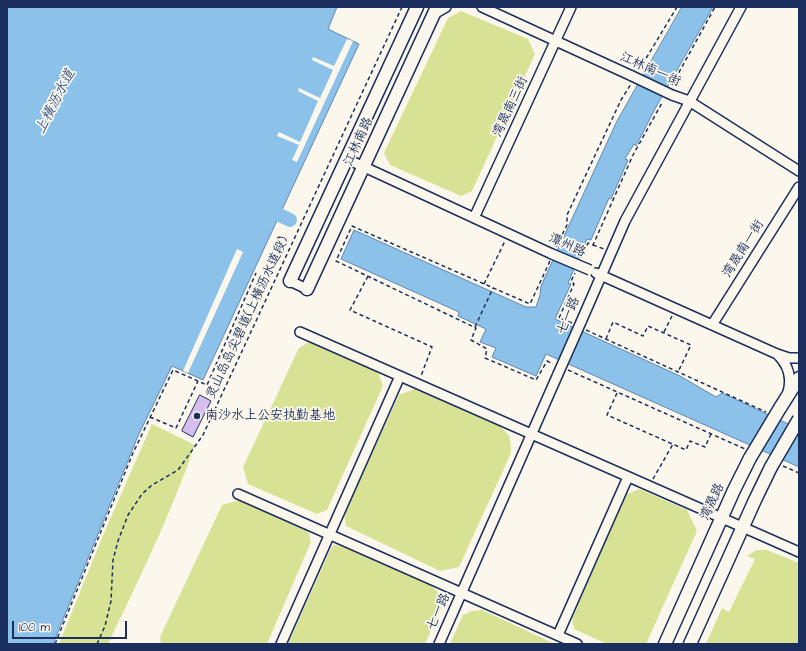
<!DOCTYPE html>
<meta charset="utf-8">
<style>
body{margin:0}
#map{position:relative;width:806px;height:651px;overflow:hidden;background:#fbf7ec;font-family:"Architects Daughter",sans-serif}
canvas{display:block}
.frame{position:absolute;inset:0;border:8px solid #1b2f5e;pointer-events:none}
.scale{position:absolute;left:12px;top:621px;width:115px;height:18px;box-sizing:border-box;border:2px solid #1b2f5e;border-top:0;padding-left:5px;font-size:12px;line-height:14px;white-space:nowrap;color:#1b2f5e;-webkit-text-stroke:3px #fbf7ec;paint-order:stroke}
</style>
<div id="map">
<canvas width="806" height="651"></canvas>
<div class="frame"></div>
<div class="scale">100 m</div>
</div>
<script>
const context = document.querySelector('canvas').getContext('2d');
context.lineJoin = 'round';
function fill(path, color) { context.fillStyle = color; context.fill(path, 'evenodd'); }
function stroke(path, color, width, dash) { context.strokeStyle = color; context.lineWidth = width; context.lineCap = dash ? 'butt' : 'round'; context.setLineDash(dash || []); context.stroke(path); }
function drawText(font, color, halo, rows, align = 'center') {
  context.font = font + ' "Architects Daughter","LXGW WenKai TC",sans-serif'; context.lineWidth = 3.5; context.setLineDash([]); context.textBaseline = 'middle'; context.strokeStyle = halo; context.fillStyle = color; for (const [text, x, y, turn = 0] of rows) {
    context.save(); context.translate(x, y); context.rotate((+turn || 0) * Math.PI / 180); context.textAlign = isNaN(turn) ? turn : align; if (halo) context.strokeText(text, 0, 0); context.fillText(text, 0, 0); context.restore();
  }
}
fill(new Path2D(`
 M461 11 528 39 535 54 472 191 461 196 390 165 384 153 448 18Z
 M309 342 378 372 383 386 327 510 317 514 248 484 243 467 299 348Z
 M415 389 499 425 510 437 511 453 459 567 440 571 346 526 344 515 399 395Z
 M152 424 195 445C171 514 139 579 108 644H59L101 540Z
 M639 489 687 510 697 531 646 644H607L574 629 572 619 625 495Z
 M240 500 308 530 311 542 267 644H161L160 637 222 505Z
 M334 545 344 546 430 584 437 591 442 606 425 644H288L331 548Z
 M756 550H767L799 563V644H706L722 608 729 612 755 559 747 556Z
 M482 610 555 644H450L463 615 472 611Z`), '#d7e295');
const water = new Path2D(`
 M7 7H337L328 29 359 44 203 380 172 366 138 436 53 644H7Z
 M682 7H713L656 107 636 146 634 144 625 159 628 160 611 199 609 198 591 240 587 239 568 283 571 284 555 319 680 376 716 397 722 393 799 429V467L546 354 536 376 492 357 496 348 480 342 486 329 458 316 459 312 341 259 354 230 526 307H536L540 295 541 286 617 121Z`);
fill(water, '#8cc2ea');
stroke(water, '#5f87b2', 1);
fill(new Path2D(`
 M347 39 353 41 297 162 292 160 299 145 277 136 279 132 300 142 318 101 298 91 299 88 320 98 333 70 312 60 313 57 334 66Z
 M237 249 243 252 188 373 183 371Z`), '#fbf7ec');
stroke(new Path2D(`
 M263 207 290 220`), '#8cc2ea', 14);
const building = new Path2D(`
 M200 395 211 401 193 437 182 431Z`);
fill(building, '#d6bfee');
stroke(building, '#1b2f5e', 1);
const minor = new Path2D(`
 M482 7 632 76
 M434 14 446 7
 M672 95 689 101 799 171
 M347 159 552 254
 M474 218 571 7
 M596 273 777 354 789 358H799
 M290 281 307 289
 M581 322 625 221 741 7
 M712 325 799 187
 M300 332 799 552
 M778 355C789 366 792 378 788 392
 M238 494 577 644
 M558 635 628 477
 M281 644 400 376
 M439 644 558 374`);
const major = new Path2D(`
 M290 281 417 7
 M307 289 437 7
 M780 408 799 378
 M665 644 734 490 750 458
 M690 644 755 500 771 467`);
stroke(minor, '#1b2f5e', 12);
stroke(major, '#1b2f5e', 15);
stroke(new Path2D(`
 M639 70 677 7
 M672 85 715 7
 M593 245 604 249
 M556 247 567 225V215L621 100 631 84
 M581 258 588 243 593 245 633 155 663 101
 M550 261 530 304 352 226 336 261 476 328 471 340 487 349 485 358 536 380 547 361 553 364
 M368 276 350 310 432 347 421 376
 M484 284 505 241
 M572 323 559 318 574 284 571 281 575 273
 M475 327 493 288
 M586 330 766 412
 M664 332 672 316
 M606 339 613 322 643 336 648 326 691 345 678 372
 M568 370 745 449
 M617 393 607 415 686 450 690 441 705 447 711 434
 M150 417 176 428 198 381
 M783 466 799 473
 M653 479 673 444
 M55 644 133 453 173 370 207 385 256 273
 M97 644 105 626 111 601 113 560 118 541 128 515 142 494 152 485 178 470 203 435 402 7`), '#1b2f5e', 1.5, [4, 3]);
stroke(minor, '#fbf7ec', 9);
stroke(major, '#fbf7ec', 12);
const minorBridge = new Path2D(`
 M632 76 672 95
 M552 254 590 270
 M558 374 581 322`);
const majorBridge = new Path2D(`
 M750 458 780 408
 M771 467 799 419`);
stroke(minorBridge, '#1b2f5e', 12, []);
stroke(majorBridge, '#1b2f5e', 15, []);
stroke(minorBridge, '#fbf7ec', 9);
stroke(majorBridge, '#fbf7ec', 12);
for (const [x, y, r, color] of [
 [197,416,4,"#1b2f5e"]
]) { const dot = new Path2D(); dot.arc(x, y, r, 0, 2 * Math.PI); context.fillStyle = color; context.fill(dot); stroke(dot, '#fbf7ec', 1.5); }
drawText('13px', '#1b2f5e', '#fbf7ec', [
 ["江林南一街",650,70,24],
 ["湾晟南三街",511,107,-65],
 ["江林南路",359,142,-65],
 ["潭州路",567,246,24],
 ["湾晟南一街",744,249,-58],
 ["七一路",569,316,-67],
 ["灵山岛岛尖碧道(上横沥水道段)",248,318,-65],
 ["湾晟路",713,502,-65],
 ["七一路",439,612,-66]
]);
drawText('13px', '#1b2f5e', '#fbf7ec', [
 ["南沙水上公安执勤基地",205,416]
], 'left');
drawText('italic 14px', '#375481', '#fbf7ec', [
 ["上横沥水道",56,102,-63]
]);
</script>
